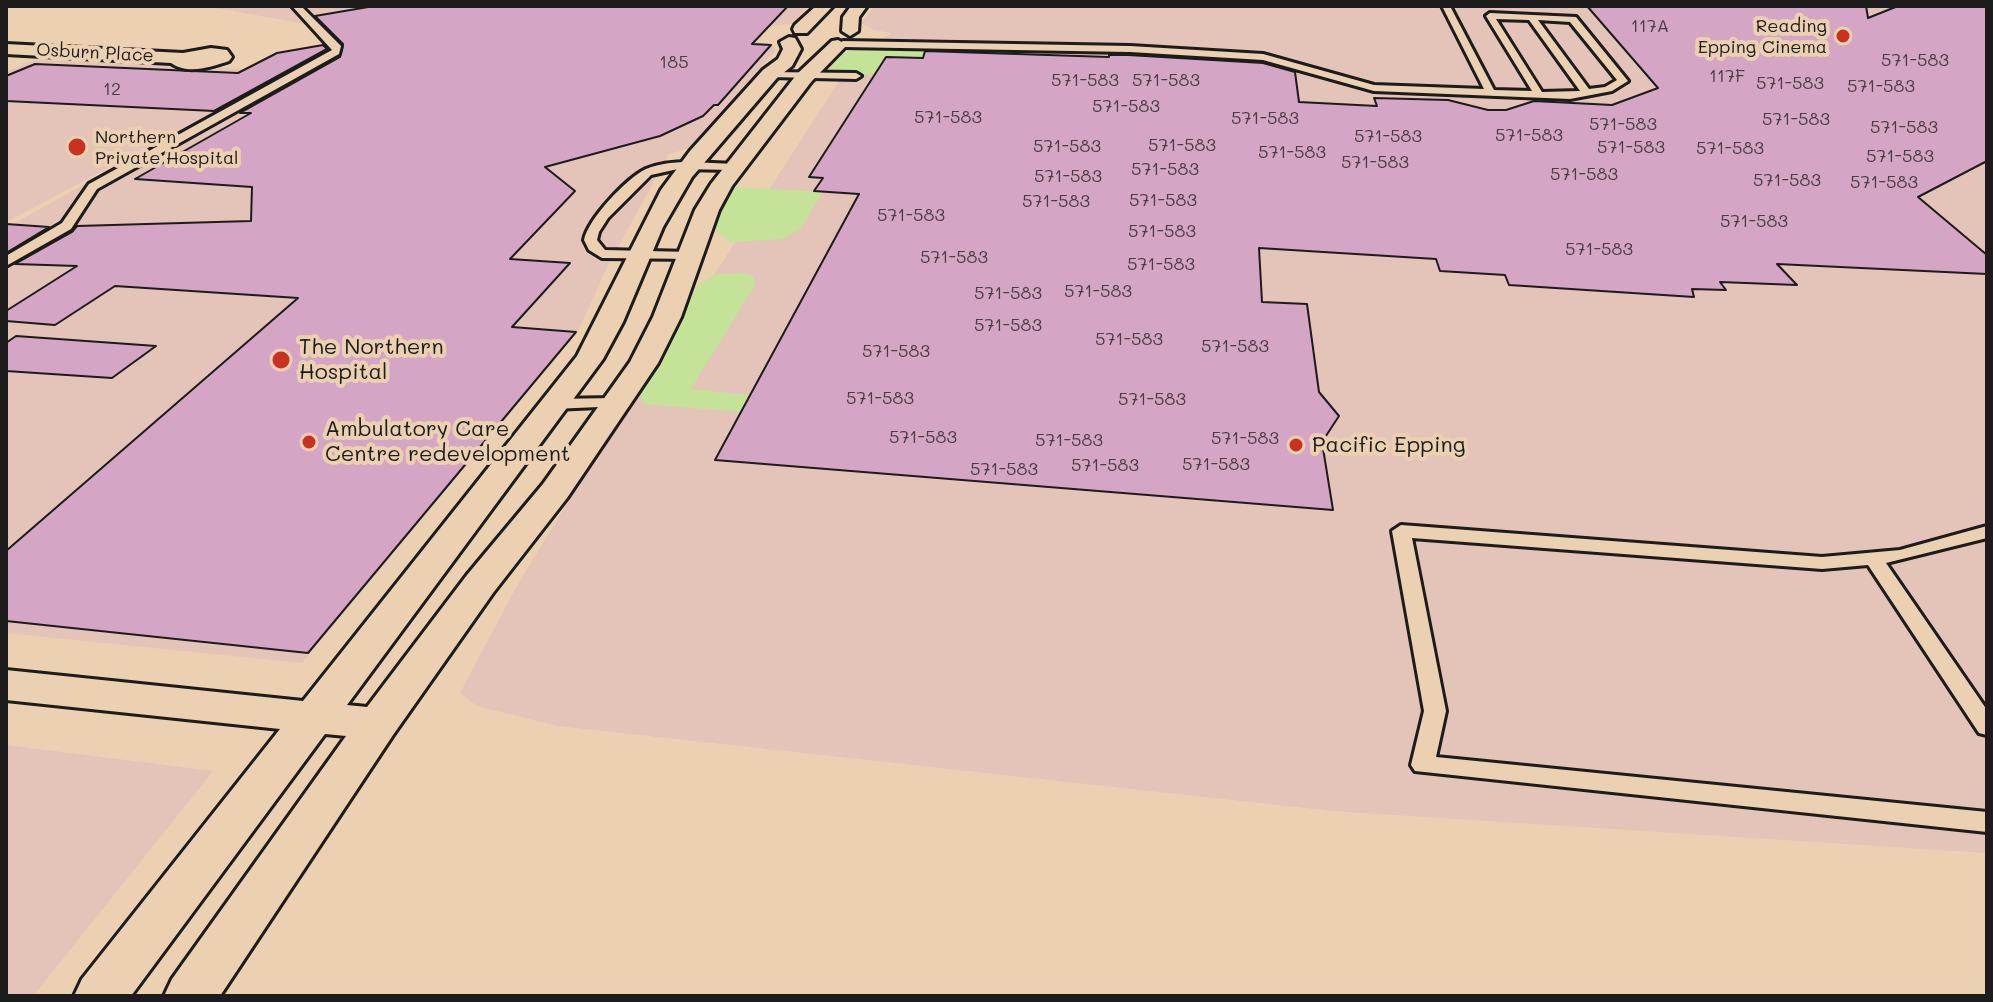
<!DOCTYPE html>
<style>
body{margin:0}
#map{position:relative;width:1993px;height:1002px;overflow:hidden;background:#ebd0b2;font-family:Mali,sans-serif}
canvas{display:block}
.frame{position:absolute;inset:0;border:8px solid #1c1c1c;pointer-events:none}
</style>
<div id="map">
<canvas width="1993" height="1002"></canvas>
<div class="frame"></div>
</div>
<script>
const context = document.querySelector('canvas').getContext('2d');
context.lineJoin = 'round';
function fill(path, color) { context.fillStyle = color; context.fill(path, 'evenodd'); }
function stroke(path, color, width, dash) { context.strokeStyle = color; context.lineWidth = width; context.lineCap = dash ? 'butt' : 'round'; context.setLineDash(dash || []); context.stroke(path); }
function drawText(font, color, halo, rows, align = 'center') {
  context.font = font + ' Mali,sans-serif'; context.lineWidth = 8; context.setLineDash([]); context.textBaseline = 'middle'; context.strokeStyle = halo; context.fillStyle = color; for (const [text, x, y, turn = 0] of rows) {
    context.save(); context.translate(x, y); context.rotate((+turn || 0) * Math.PI / 180); context.textAlign = isNaN(turn) ? turn : align; if (halo) context.strokeText(text, 0, 0); context.fillText(text, 0, 0); context.restore();
  }
}
fill(new Path2D(`
 M205 6H807L794 23 755 28 751 41 773 44 775 51 690 148 669 154 607 267 578 331 302 663 6 633V228L220 109 6 222V72L35 60 290 71 328 50 306 24Z
 M875 6H1987V853L1333 811 558 726 477 706 460 693 517 586 571 497 861 47H881L882 39 892 33 874 30 861 23Z
 M6 745 213 771 33 996H6Z`), '#e4c3b8');
fill(new Path2D(`
 M855 49 926 51 923 58 887 57 875 75 828 73 840 55Z
 M733 187 823 192 801 228 783 239 731 242 719 234 713 220Z
 M745 273 754 276 755 285 691 389 750 395 741 412 644 404 640 393 659 363 698 284 717 274Z`), '#c5e299');
const building = new Path2D(`
 M374 6H788L752 44 771 45 718 105H714L703 116 660 136 545 167 575 191 510 259 570 263 512 327 576 332 308 653 6 621V551L298 298 115 286 55 325 6 321V311L77 266 15 264 72 232 77 226 251 221 252 187 135 179 251 113H240L340 57 343 44 315 16Z
 M1587 6H1866L1868 18 1898 6H1987V161L1918 197 1987 255V274L1777 264 1797 285 1720 282 1726 290 1692 289 1694 297 1509 285 1505 275 1440 271 1436 259 1259 248 1262 302 1307 304 1319 392 1339 416 1322 442 1333 510 715 460 859 194 814 191 823 178 809 177 886 57 923 58 925 51 1109 57V55H1128L1263 63 1295 72 1299 102 1377 106 1374 98 1448 100 1488 110H1506L1534 101 1612 105 1658 88Z
 M323 45 327 49 214 111 6 101V76L35 64 238 73 277 53Z
 M6 224 49 227 6 253Z
 M16 336 156 346 112 378 6 371V343Z`);
fill(building, '#d5a5c5');
stroke(building, '#1c1c1c', 2);
const service = new Path2D(`
 M292 6H301L341 46 339 54 97 189 71 229 6 266V256L62 223 89 184 332 50Z
 M1442 6H1450L1494 90 1532 91 1486 16 1490 13 1576 17 1628 81 1612 91 1570 99 1374 91 1263 60 1130 52 843 47 838 44 843 41 1130 46 1263 54 1374 85 1484 89ZM1496 19 1529 20 1580 91 1542 92ZM1538 20 1570 22 1617 80 1605 87 1589 89Z
 M767 72 856 73 861 76 856 79 770 77 767 76Z
 M690 162 735 164 741 167 735 170 678 169 651 175 608 218 599 232 597 240 605 250 691 252 698 256 696 259 602 258 589 250 584 240C588 219 627 178 646 169 660 163 676 162 690 162Z
 M616 398 622 400 624 403 622 406 553 409 545 404 553 399Z
 M1401 525 1822 557 1900 550 1987 526V538L1886 563 1987 710V735L1979 733 1868 565 1822 569 1412 538 1446 711 1436 757 1987 812V832L1415 771 1411 765 1424 711 1392 531Z`);
const minor = new Path2D(`
 M816 6H833L807 33H795L793 29 795 25Z
 M851 6H867L859 17 858 31 850 36 842 31 843 17Z
 M789 37 795 38 801 49 792 66 777 78 692 177 663 227 623 322 603 359 347 705 367 707 467 575 543 484 630 362 653 317 695 210 711 184 797 74 832 41 838 40 847 45 811 82 732 186 719 210 681 317 658 363 567 498 493 593 393 735 220 996H164L172 979 346 736 325 734 131 996H74L82 979 280 729 6 700V670L303 701 577 356 661 190 690 151 763 70 778 59 783 49 780 42Z
 M6 44 183 53 211 48 227 50 232 57 229 61C211 67 188 75 171 63L6 54Z`);
stroke(service, '#1c1c1c', 6);
stroke(minor, '#1c1c1c', 6);
fill(service, '#ebd0b2');
fill(minor, '#ebd0b2');
for (const [x, y, r, color] of [
 [1843,36,8,"#c8321e"],
 [77,147,10,"#c8321e"],
 [281,360,10,"#c8321e"],
 [309,442,8,"#c8321e"],
 [1296,445,8,"#c8321e"]
]) { const dot = new Path2D(); dot.arc(x, y, r, 0, 2 * Math.PI); context.fillStyle = color; context.fill(dot); stroke(dot, '#ebd0b2', 3); }
drawText('18px', '#4a3e46', null, [
 ["117A",1650,26],
 ["571-583",1915,60],
 ["185",674,62],
 ["117F",1727,76],
 ["571-583",1085,80],
 ["571-583",1166,80],
 ["571-583",1790,83],
 ["571-583",1881,86],
 ["12",112,89],
 ["571-583",1126,106],
 ["571-583",948,117],
 ["571-583",1265,118],
 ["571-583",1796,119],
 ["571-583",1623,124],
 ["571-583",1904,127],
 ["571-583",1529,135],
 ["571-583",1388,136],
 ["571-583",1182,145],
 ["571-583",1067,146],
 ["571-583",1631,147],
 ["571-583",1730,148],
 ["571-583",1292,152],
 ["571-583",1900,156],
 ["571-583",1375,162],
 ["571-583",1165,169],
 ["571-583",1584,174],
 ["571-583",1068,176],
 ["571-583",1787,180],
 ["571-583",1884,182],
 ["571-583",1163,200],
 ["571-583",1056,201],
 ["571-583",911,215],
 ["571-583",1754,221],
 ["571-583",1162,231],
 ["571-583",1599,249],
 ["571-583",954,257],
 ["571-583",1161,264],
 ["571-583",1098,291],
 ["571-583",1008,293],
 ["571-583",1008,325],
 ["571-583",1129,339],
 ["571-583",1235,346],
 ["571-583",896,351],
 ["571-583",880,398],
 ["571-583",1152,399],
 ["571-583",923,437],
 ["571-583",1245,438],
 ["571-583",1069,440],
 ["571-583",1216,464],
 ["571-583",1105,465],
 ["571-583",1004,469]
]);
drawText('18px', '#1c1c1c', '#ebd0b2', [
 ["Reading",1827,26],
 ["Epping Cinema",1827,47],
 ["Northern",95,137,"left"],
 ["Private Hospital",95,158,"left"]
], 'right');
drawText('18px', '#1c1c1c', '#ebd0b2', [
 ["Osburn Place",95,53,3]
]);
drawText('22px', '#1c1c1c', '#ebd0b2', [
 ["The Northern",299,347],
 ["Hospital",299,372],
 ["Ambulatory Care",325,429],
 ["Centre redevelopment",325,454],
 ["Pacific Epping",1312,445]
], 'left');
</script>
